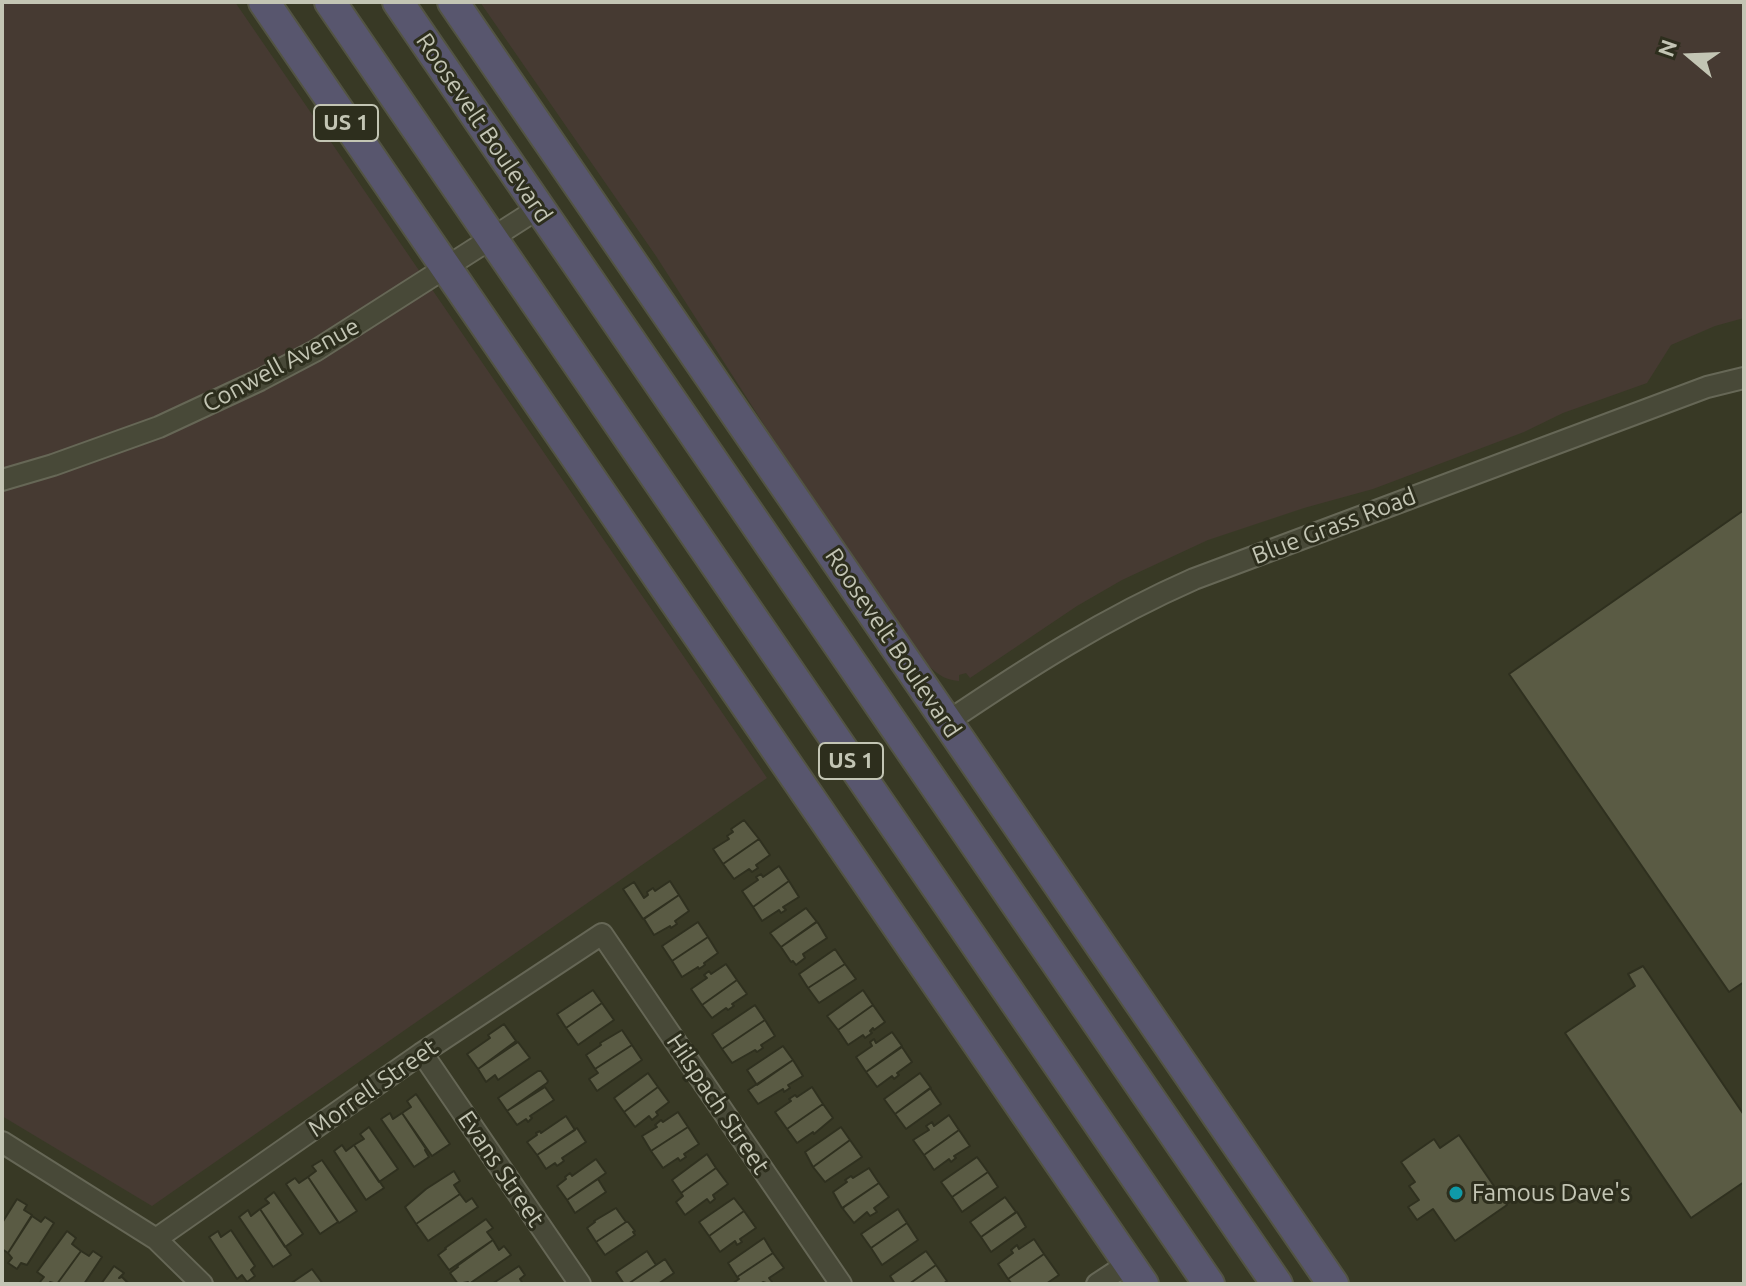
<!DOCTYPE html>
<style>
body{margin:0}
#map{position:relative;width:1746px;height:1286px;overflow:hidden;background:#383925;font-family:Ubuntu,sans-serif}
canvas{display:block}
.frame{position:absolute;inset:0;border:4px solid #c3c5b4;pointer-events:none}
.north{position:absolute;left:1650px;top:16px;width:80px;height:80px;-webkit-text-stroke:6px #2d2e1d;paint-order:stroke;rotate:289deg;font-size:22px;font-weight:700;line-height:32px;text-align:center;color:#c3c5b4}
.north::after{content:'';display:block;margin:auto;width:28px;height:36px;background:#c3c5b4;clip-path:polygon(50% 0,100% 100%,50% 72%,0 100%)}
</style>
<div id="map">
<canvas width="1746" height="1286"></canvas>
<div class="frame"></div>
<div class="north">N</div>
</div>
<script>
const context = document.querySelector('canvas').getContext('2d');
context.lineJoin = 'round';
function fill(path, color) { context.fillStyle = color; context.fill(path, 'evenodd'); }
function stroke(path, color, width, dash) { context.strokeStyle = color; context.lineWidth = width; context.lineCap = dash ? 'butt' : 'round'; context.setLineDash(dash || []); context.stroke(path); }
function drawText(font, color, halo, rows, align = 'center') {
  context.font = font + ' Ubuntu,sans-serif'; context.lineWidth = 6; context.setLineDash([]); context.textBaseline = 'middle'; context.strokeStyle = halo; context.fillStyle = color; for (const [text, x, y, turn = 0] of rows) {
    context.save(); context.translate(x, y); context.rotate((+turn || 0) * Math.PI / 180); context.textAlign = isNaN(turn) ? turn : align; if (halo) context.strokeText(text, 0, 0); context.fillText(text, 0, 0); context.restore();
  }
}
fill(new Path2D(`
 M2 2H235L767 778 152 1206 2 1116Z
 M480 2H1744V318L1715 326 1671 345 1647 383 1563 413 1524 432 1373 489 1304 508 1208 540 1122 580 1077 606 970 678 966 673 959 675V681C943 680 935 672 924 661L768 431 656 256Z`), '#463a32');
const building = new Path2D(`
 M1744 510V982L1729 992 1509 674Z
 M744 820 759 839 723 864 713 849 729 839 727 836 733 832 731 829Z
 M759 839 770 855 756 865 758 868 752 872 749 869 734 879 723 864Z
 M779 866 789 881 753 907 742 891 758 880 756 877 761 874 763 877Z
 M670 881 679 895 643 919 623 889 634 882 644 898 648 895 647 892 653 888 655 891Z
 M789 881 799 897 783 907 786 910 781 913 779 910 762 921 753 907Z
 M679 895 689 911 675 921 677 924 671 928 670 926 654 935 644 919Z
 M806 908 817 922 781 947 770 933Z
 M698 922 708 937 672 961 662 946Z
 M816 922 818 923 827 938 803 954 805 958 796 965 793 961 791 962 781 947Z
 M708 937 718 953 704 963 705 965 699 969 698 967 682 977 672 961Z
 M835 949 845 964 808 988 799 974Z
 M726 964 737 980 702 1005 691 989 707 978 704 975 709 971 711 974Z
 M845 964 856 979 819 1003 808 988Z
 M1643 966 1744 1115V1182L1691 1218 1565 1033 1635 986 1628 974Z
 M737 980 747 994 732 1004 734 1006 728 1010 726 1008 712 1018 702 1005Z
 M593 990 602 1003 566 1028 557 1014Z
 M863 990 873 1005 838 1030 827 1016Z
 M602 1003 614 1020 578 1045 566 1028Z
 M755 1005 765 1020 722 1049 712 1034Z
 M873 1005 885 1022 874 1030 873 1028 870 1031 872 1033 865 1038 863 1035 848 1045 838 1030Z
 M765 1020 775 1036 761 1045 763 1048 757 1052 755 1050 732 1063 722 1049Z
 M504 1024 516 1041 478 1069 467 1054 490 1038 488 1035Z
 M622 1030 632 1045 595 1069 586 1055 601 1045 600 1043Z
 M892 1032 902 1046 866 1072 856 1057 872 1046 870 1042 874 1039 876 1043Z
 M518 1042 530 1058 498 1080 495 1075 486 1082 478 1069Z
 M632 1045 642 1060 597 1091 589 1079 598 1073 595 1069Z
 M783 1046 793 1060 757 1085 747 1070Z
 M902 1047 912 1062 897 1073 899 1075 894 1079 892 1076 877 1087 866 1072Z
 M793 1060 803 1076 788 1085 790 1088 784 1092 783 1089 758 1104 748 1090Z
 M538 1071H541L548 1081 547 1083 507 1111 498 1098Z
 M648 1073 658 1087 624 1112 614 1098Z
 M920 1073 931 1088 895 1114 884 1099Z
 M545 1087 554 1100 530 1116 532 1118 528 1122 526 1119 517 1125 507 1111Z
 M658 1087 669 1102 656 1112 658 1115 652 1120 649 1116 635 1127 624 1112Z
 M812 1087 823 1104 787 1129 775 1112 791 1101 789 1099 795 1095 797 1097Z
 M930 1088 941 1104 906 1129 895 1114Z
 M416 1094 450 1144 432 1156 402 1113 411 1107 407 1101Z
 M823 1104 833 1118 814 1134 813 1132 797 1143 787 1129Z
 M678 1112 688 1127 651 1151 642 1136 657 1127 655 1125 661 1120 663 1122Z
 M390 1113 393 1119 402 1113 426 1149 425 1150 429 1157 414 1167 381 1119Z
 M949 1115 959 1130 924 1155 913 1140 929 1130 926 1126 932 1122 934 1126Z
 M566 1116 575 1130 537 1155 527 1142 537 1135 536 1133 540 1131 541 1133Z
 M369 1127 398 1169 379 1182 354 1145 364 1139 360 1134Z
 M688 1127 699 1144 684 1154 686 1157 680 1161 678 1158 663 1168 651 1151Z
 M841 1127 850 1140 813 1167 805 1152Z
 M577 1128 586 1142 562 1158 564 1161 557 1166 555 1163 546 1169 537 1155Z
 M959 1130 970 1146 954 1156 956 1158 951 1162 949 1159 934 1170 924 1155Z
 M1459 1135 1507 1205 1455 1241 1433 1209 1417 1220 1408 1207 1419 1200 1409 1186 1415 1182 1401 1162 1434 1139 1440 1148Z
 M850 1140 862 1157 825 1182 813 1167Z
 M342 1145 346 1151 354 1145 384 1188 366 1200 334 1151Z
 M707 1154 716 1168 681 1193 672 1180Z
 M977 1157 988 1172 952 1197 941 1182Z
 M596 1159 606 1173 567 1200 557 1186 566 1179 565 1177 570 1173 572 1176Z
 M322 1160 357 1211 339 1223 308 1177 316 1171 312 1166Z
 M716 1168 728 1184 713 1195 715 1199 710 1203 707 1199 685 1215 676 1202 683 1196 681 1193Z
 M869 1168 879 1183 842 1208 833 1192 847 1182 845 1180 851 1176 853 1178Z
 M454 1171 460 1181 454 1185 460 1194 416 1224 405 1207 426 1189Z
 M988 1172 998 1187 962 1212 952 1197Z
 M308 1177 338 1222 320 1234 286 1184 295 1178 299 1183Z
 M598 1179 606 1192 575 1213 567 1200Z
 M879 1183 889 1197 874 1208 877 1212 870 1216 867 1212 854 1223 843 1209 844 1207Z
 M274 1192 303 1234 285 1247 260 1209 269 1203 265 1199Z
 M460 1194 466 1202 472 1198 478 1207 428 1241 416 1224Z
 M1005 1197 1016 1212 981 1237 970 1222Z
 M734 1198 744 1211 709 1236 699 1222Z
 M17 1199 27 1205 24 1210 32 1215 8 1253 2 1249V1223Z
 M616 1208 626 1222 596 1242 587 1228 595 1222 594 1221Z
 M260 1209 291 1255 273 1267 239 1217 248 1210 251 1216Z
 M898 1209 907 1223 871 1248 861 1234Z
 M744 1211 756 1228 740 1239 742 1242 737 1245 735 1241 720 1252 709 1236Z
 M1017 1212 1026 1227 991 1252 981 1237Z
 M32 1216 41 1222 45 1217 54 1223 27 1265 21 1263 17 1269 8 1263 12 1258 8 1253Z
 M486 1219 493 1228 487 1232 493 1240 449 1270 438 1255 446 1249 445 1248Z
 M626 1222H628L635 1231 633 1232 635 1235 605 1255 596 1242Z
 M907 1223 918 1240 882 1265 871 1248Z
 M231 1230 255 1266 251 1270 255 1276 247 1282 242 1275 237 1279 209 1237 218 1231 221 1237Z
 M67 1231 76 1238 72 1244 81 1251 57 1284 50 1282 49 1284H42L40 1282 44 1277 37 1272Z
 M764 1238 773 1253 737 1277 728 1263Z
 M1034 1239 1044 1254 1008 1279 998 1264 1013 1253 1011 1250 1017 1245 1019 1249Z
 M493 1240 499 1250 504 1246 511 1255 469 1284 468 1282 458 1284 450 1273 458 1267 457 1266Z
 M81 1251 89 1256 93 1251 102 1257 84 1284H57Z
 M647 1251 656 1265 628 1284H624L616 1272Z
 M926 1251 936 1265 909 1284H895L890 1276Z
 M773 1253 784 1268 769 1278 772 1282 769 1284 763 1282 760 1284H732L739 1279 737 1277Z
 M1044 1254 1059 1275 1046 1284H1012L1008 1279Z
 M665 1259 674 1273 658 1284H628Z
 M936 1265 947 1281 943 1284H909Z
 M114 1266 124 1273 119 1278 122 1277 128 1283 127 1284H101Z
 M519 1266 525 1275 520 1279 523 1284H492Z
 M312 1269 323 1284H290Z`);
fill(building, '#5a5b44');
stroke(building, '#2f301f', 2);
const minor = new Path2D(`
 M2 480 53 465 159 427 260 380 315 351 539 208
 M947 722C1027 668 1105 618 1194 579L1707 387 1744 378
 M422 1053 580 1284
 M2 1142 156 1239 202 1284
 M156 1239 422 1053 602 934 841 1284
 M1097 1284 1129 1263`);
const highway = new Path2D(`
 M264 2 1143 1284
 M330 2 1209 1284
 M398 2 1277 1284
 M453 2 1333 1284`);
stroke(minor, '#666756', 24);
stroke(highway, '#535443', 34);
stroke(minor, '#484938', 20);
stroke(highway, '#58566e', 30);
for (const [x, y, r, color] of [
 [1456,1193,8,"#0f9aa8"]
]) { const dot = new Path2D(); dot.arc(x, y, r, 0, 2 * Math.PI); context.fillStyle = color; context.fill(dot); stroke(dot, '#2d2e1d', 3); }
for (const [x, y, w] of [
 [346,123,64],
 [851,761,64]
]) { const box = new Path2D(); box.roundRect(x - w / 2, y - 18, w, 36, 6); context.fillStyle = '#2d2e1d'; context.fill(box); stroke(box, '#c3c5b4', 2); }
drawText('bold 22px', '#c3c5b4', null, [
 ["US 1",346,123],
 ["US 1",851,761]
]);
drawText('24px', '#c3c5b4', '#2d2e1d', [
 ["Roosevelt Boulevard",484,128,56],
 ["Conwell Avenue",281,365,-28],
 ["Blue Grass Road",1334,526,-21],
 ["Roosevelt Boulevard",893,643,56],
 ["Morrell Street",373,1088,-35],
 ["Hilspach Street",718,1104,56],
 ["Evans Street",501,1169,56]
]);
drawText('24px', '#c3c5b4', '#2d2e1d', [
 ["Famous Dave's",1472,1193]
], 'left');
</script>
